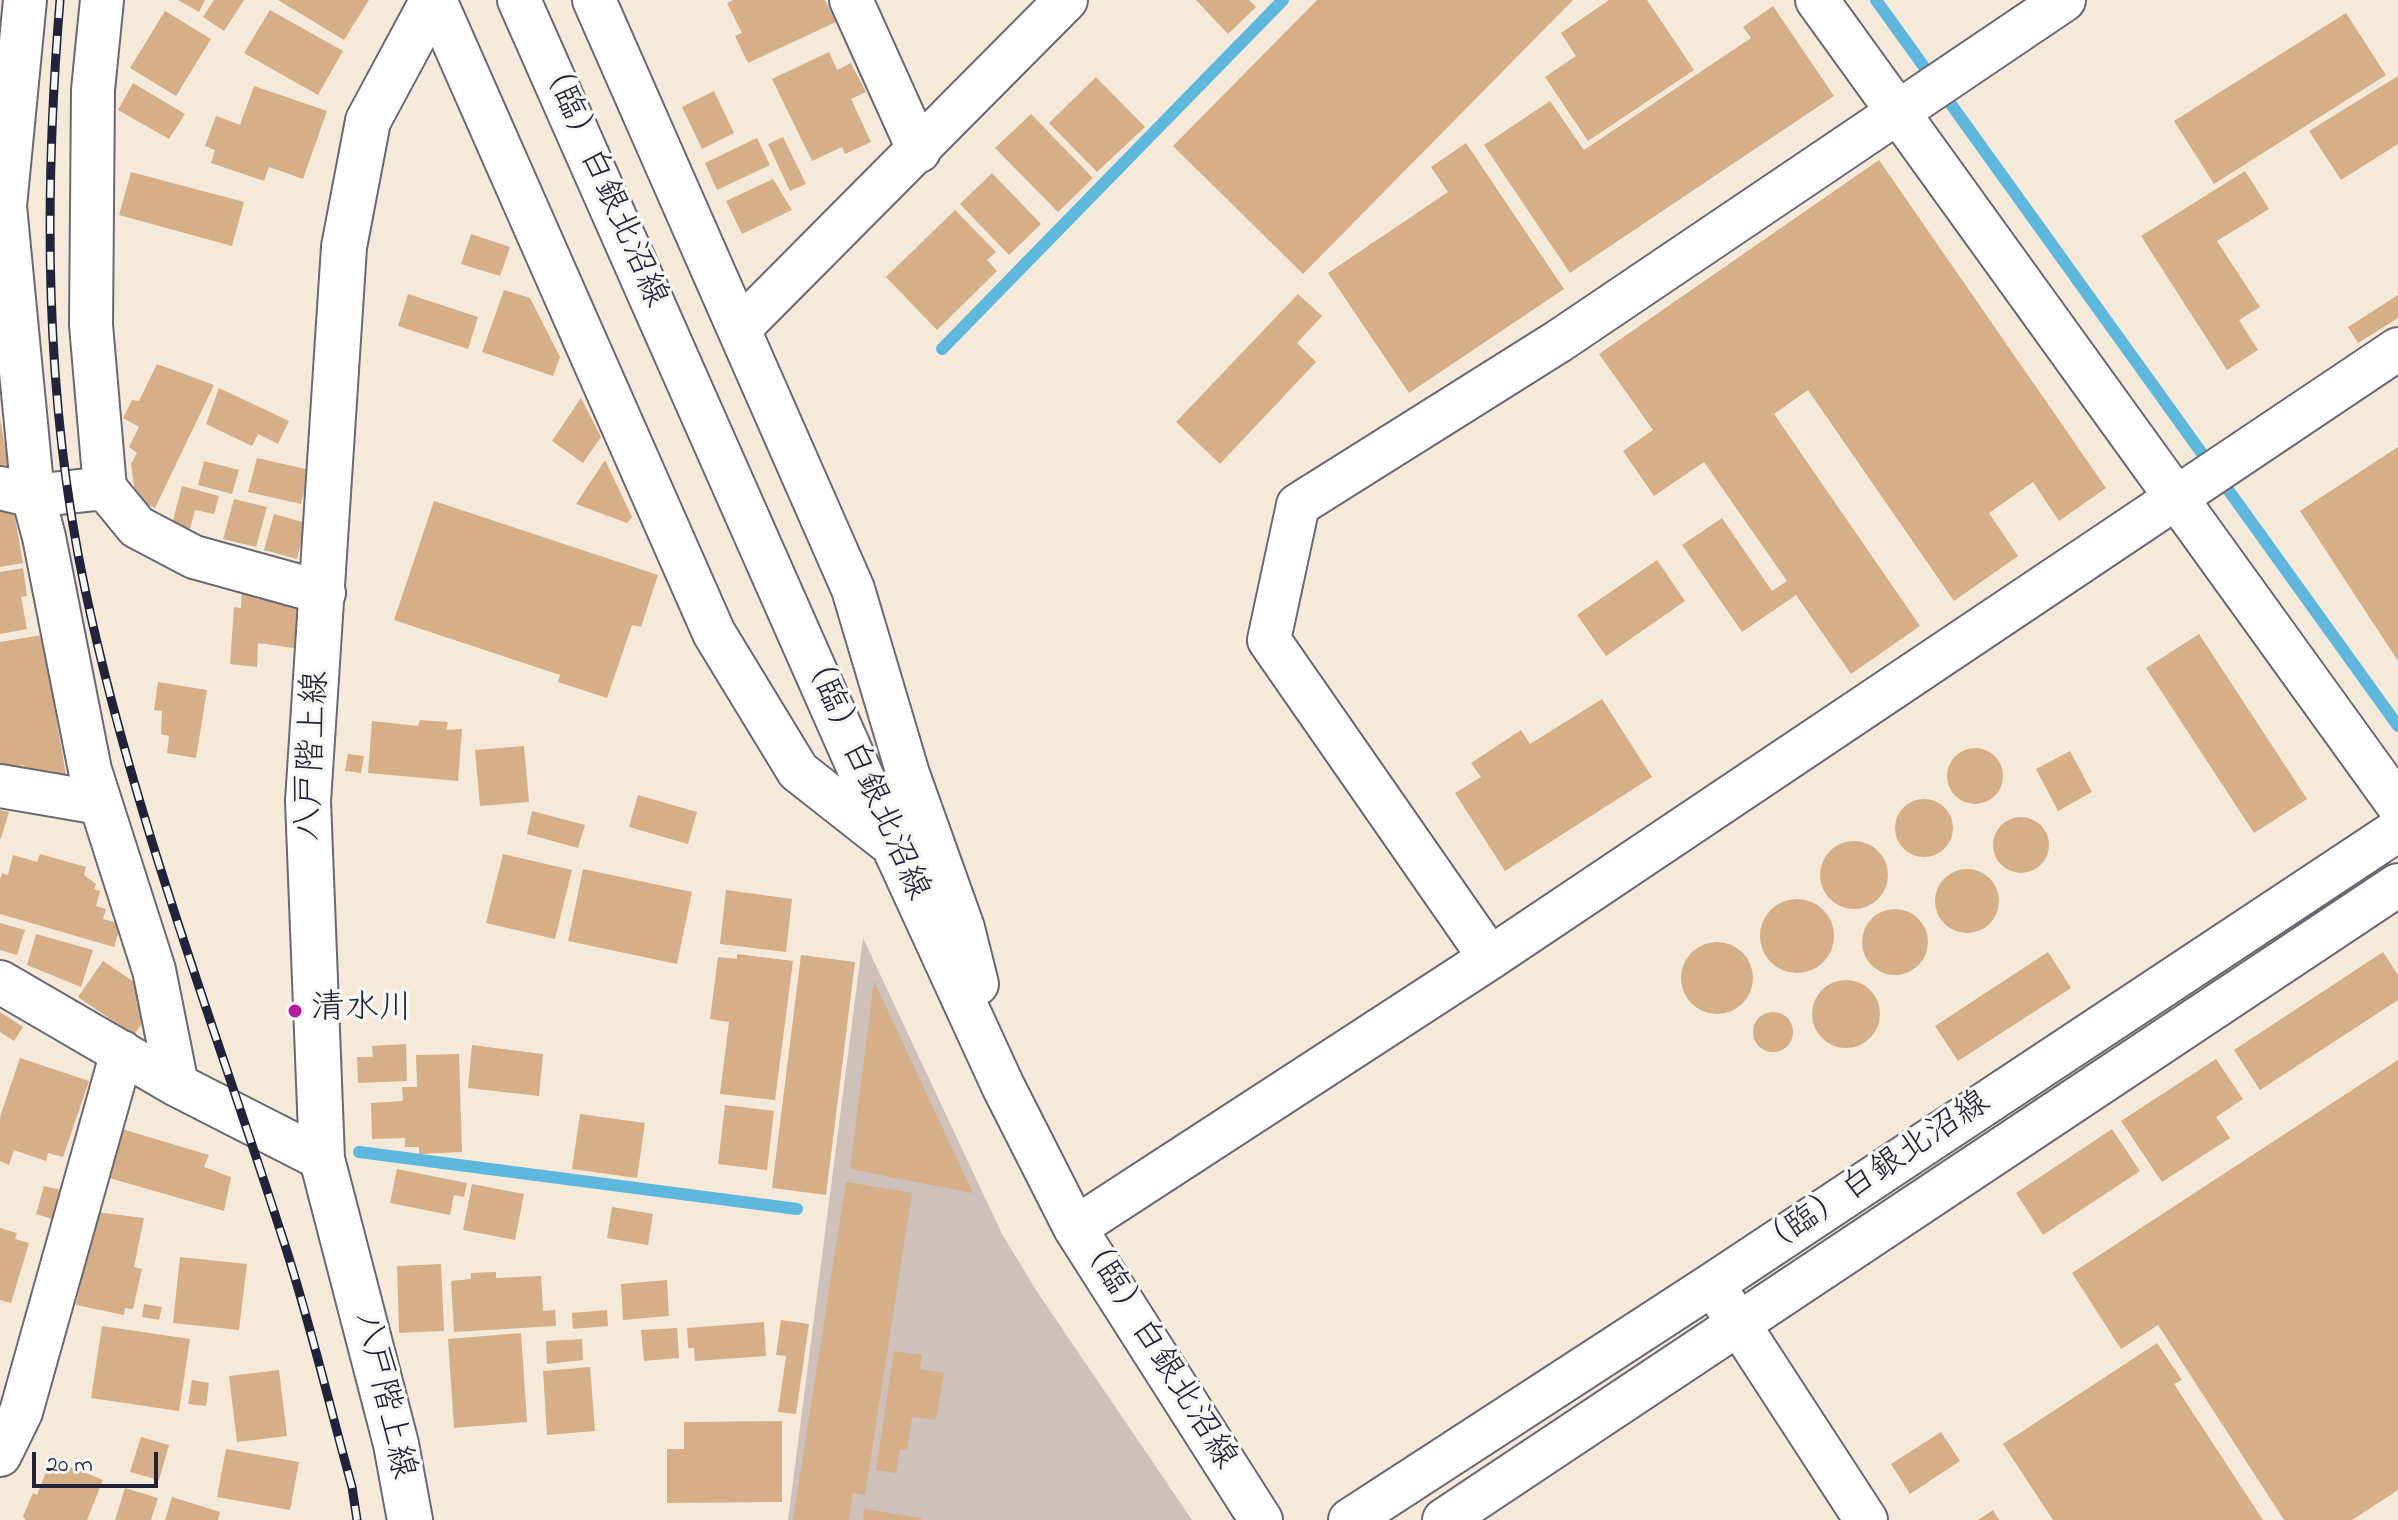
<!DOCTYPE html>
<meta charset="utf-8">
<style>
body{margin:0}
#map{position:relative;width:2398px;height:1520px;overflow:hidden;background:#f5eada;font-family:"Indie Flower",sans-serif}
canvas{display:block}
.scale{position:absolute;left:32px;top:1452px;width:126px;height:36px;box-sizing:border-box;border:4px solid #22223b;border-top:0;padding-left:10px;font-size:24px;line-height:28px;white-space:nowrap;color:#22223b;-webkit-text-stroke:6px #f6f6f2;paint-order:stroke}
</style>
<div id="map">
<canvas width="2398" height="1520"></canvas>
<div class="scale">20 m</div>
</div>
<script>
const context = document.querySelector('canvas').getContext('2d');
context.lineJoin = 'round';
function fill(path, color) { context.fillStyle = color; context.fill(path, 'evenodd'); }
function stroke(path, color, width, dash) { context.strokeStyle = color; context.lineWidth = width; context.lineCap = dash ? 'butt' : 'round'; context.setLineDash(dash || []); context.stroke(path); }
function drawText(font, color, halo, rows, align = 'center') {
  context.font = font + ' "Indie Flower","Klee One",sans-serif'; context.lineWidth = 7; context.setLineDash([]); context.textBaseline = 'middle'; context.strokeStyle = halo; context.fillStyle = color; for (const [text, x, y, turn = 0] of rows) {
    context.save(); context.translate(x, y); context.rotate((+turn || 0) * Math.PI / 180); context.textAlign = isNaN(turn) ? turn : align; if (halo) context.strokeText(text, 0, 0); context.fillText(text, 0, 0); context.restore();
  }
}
fill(new Path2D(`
 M863 938 1002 1234 1038 1293 1192 1520H788Z`), '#cec1ba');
stroke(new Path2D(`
 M1876 0 2398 726
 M942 349 1283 0
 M359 1152 797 1209`), '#5eb7dc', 12);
fill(new Path2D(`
 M178 0H205L199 12Z
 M214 0H244L224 31 203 17Z
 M278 0H369L344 40Z
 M733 0H825L836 22 748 63 735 36 742 33 727 3Z
 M1196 0H1249L1256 7 1228 34Z
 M1317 0H1573L1303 274 1173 146Z
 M1609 0H1647L1694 70 1588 141 1545 77 1576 56 1561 33Z
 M1773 6 1834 96 1570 273 1484 145 1550 101 1584 150 1751 38 1743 27Z
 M270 10 343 51 318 95 244 53Z
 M165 11 211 39 176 96 130 68Z
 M2346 13 2386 75 2214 184 2174 121Z
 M829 52 837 70 851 63 866 92 851 99 871 142 845 154 842 147 812 161 772 79Z
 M2398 76V144L2341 180 2309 131Z
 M1096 77 1145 127 1097 172 1049 123Z
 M133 83 185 114 169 139 118 110Z
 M254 86 327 111 303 179 269 167 264 181 211 163 215 150 205 146 216 116 240 125Z
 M714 91 734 133 702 149 682 107Z
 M1031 114 1093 178 1058 212 995 148Z
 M783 137 806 184 790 191 768 144Z
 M757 138 770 165 717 190 705 163Z
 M1466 143 1564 289 1409 393 1328 273 1448 192 1431 167Z
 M1879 160 2106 488 2059 521 2033 482 1989 513 2018 556 1954 601 1808 390 1774 414 1920 626 1851 674 1796 595 1742 632 1682 545 1722 518 1772 591 1787 581 1704 462 1654 496 1623 451 1653 430 1599 354Z
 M2245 171 2269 209 2217 241 2260 307 2239 320 2258 350 2227 370 2141 236Z
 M131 172 244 202 232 246 119 215Z
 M992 173 1041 224 1009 255 960 204Z
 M773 179 792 210 742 234 726 201Z
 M955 210 996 252 987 260 997 271 937 330 886 277Z
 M471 234 510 247 500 276 461 264Z
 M504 290 530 298 560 357 553 376 482 352Z
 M408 294 478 317 468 349 398 326Z
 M1298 294 1322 316 1297 343 1316 362 1220 464 1176 422Z
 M2398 295V318L2358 343 2348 327Z
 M157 364 214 385 155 508 136 499 131 464 137 453 129 447 139 427 123 418 132 400 139 401Z
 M219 388 289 421 278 444 258 434 252 446 206 424Z
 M581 398 601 437 583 463 552 441Z
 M0 419 9 467 0 469Z
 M2398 447V661L2300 511Z
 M257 458 310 470 301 504 248 492Z
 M605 460 632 517 627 523 576 504Z
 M204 461 239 470 232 494 198 485Z
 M182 486 219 496 214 514 195 510 190 529 172 524Z
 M234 499 267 507 256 547 223 539Z
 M434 501 658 575 641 627 632 625 607 698 558 682 560 675 394 620Z
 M13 507 23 563 0 567V510Z
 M274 514 306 523 297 559 264 550Z
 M1657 560 1685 601 1606 656 1577 615Z
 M23 568 27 596 21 597 27 629 0 634V572Z
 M242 591 301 601 294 648 258 643 257 667 230 664 234 607 241 608Z
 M2199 634 2307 799 2254 833 2146 668Z
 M42 635 66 775 27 781 24 765 0 769V642Z
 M158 682 207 690 196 758 167 753 169 736 161 734 162 711 154 710Z
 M1602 699 1652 777 1505 871 1455 793 1481 777 1471 763 1521 730 1530 744Z
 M420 720 448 722 446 730 462 729 458 781 368 773 372 721 418 726Z
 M524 746 529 802 480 806 475 750Z
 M1947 776a28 28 0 1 1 56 0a28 28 0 1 1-56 0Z
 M2070 751 2092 792 2058 811 2036 769Z
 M348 754 364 756 361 773 345 771Z
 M638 795 697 812 688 844 629 827Z
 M1895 828a29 29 0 1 1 58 0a29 29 0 1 1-58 0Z
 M0 810 9 812 1 838H0Z
 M532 811 585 825 578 848 527 834Z
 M1993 845a28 28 0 1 1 56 0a28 28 0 1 1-56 0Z
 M1820 875a34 34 0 1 1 68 0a34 34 0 1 1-68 0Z
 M40 854 86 867 84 875 96 884 94 889 100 891 96 906 106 909 103 919 121 924 114 947 0 914V879L2 873 8 875 13 855 37 862Z
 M503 854 572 870 555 939 486 923Z
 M583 869 692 892 677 964 568 941Z
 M1935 901a32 32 0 1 1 64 0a32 32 0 1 1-64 0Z
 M726 890 792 899 786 952 720 944Z
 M1760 936a37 37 0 1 1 74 0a37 37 0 1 1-74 0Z
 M1862 942a33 33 0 1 1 66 0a33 33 0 1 1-66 0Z
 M0 923 25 930 17 955 0 950Z
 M36 934 93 950 81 987 27 965Z
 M1681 978a36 36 0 1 1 72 0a36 36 0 1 1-72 0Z
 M2048 952 2071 988 1958 1061 1935 1026Z
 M2383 952 2398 975V1000L2260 1090 2234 1050Z
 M737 954 793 961 775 1100 720 1094 729 1022 710 1019 718 957 737 959Z
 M801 955 855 962 826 1195 772 1188Z
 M103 961 140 986 142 994 136 1003 150 1012 134 1035 78 997Z
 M1812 1014a34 34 0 1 1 68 0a34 34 0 1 1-68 0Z
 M874 981 973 1193 850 1169Z
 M1753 1032a20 20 0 1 1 40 0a20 20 0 1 1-40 0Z
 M0 1012 23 1027 14 1041 0 1032Z
 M406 1044 407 1081 358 1083 357 1057H373L372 1046Z
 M472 1045 543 1054 539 1096 468 1088Z
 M459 1054 462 1152 419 1154V1147H405V1138L372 1139 371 1103 403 1101 402 1087H417L416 1055Z
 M20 1058 89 1081 63 1157 48 1153 46 1161 14 1150 9 1165 0 1161V1117Z
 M2216 1059 2243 1099 2216 1117 2230 1138 2162 1182 2121 1121Z
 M2398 1060V1490L2352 1520H2284L2158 1325 2121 1349 2072 1273Z
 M725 1105 774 1111 767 1170 718 1164Z
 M580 1114 645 1123 637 1178 572 1169Z
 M122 1129 209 1155 204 1167 231 1177 224 1211 106 1177Z
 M2112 1129 2140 1171 2043 1235 2016 1193Z
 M397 1169 467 1183 464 1197 454 1195 450 1215 390 1203Z
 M846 1182 912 1193 865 1495 853 1493 849 1520H793Z
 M472 1184 524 1194 515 1240 463 1230Z
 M44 1186 61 1190 52 1219 36 1214Z
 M612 1207 653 1214 648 1245 607 1238Z
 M96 1212 144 1218 134 1267 142 1269 133 1309 125 1308 124 1315 76 1305Z
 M0 1228 17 1233 15 1239 29 1243 11 1303 0 1300Z
 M180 1257 247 1264 239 1330 173 1323Z
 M441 1264 444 1331 399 1333 397 1266Z
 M496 1272V1278L541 1276 543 1311 555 1310 556 1326 454 1332 451 1281 471 1279V1273Z
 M667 1280 669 1316 623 1320 621 1284Z
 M144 1304 162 1307 159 1320 142 1317Z
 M607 1310 608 1326 573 1329 572 1313Z
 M781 1320 809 1324 796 1414 778 1412 786 1356 776 1355Z
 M764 1322 766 1356 695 1361 694 1348H688L687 1328Z
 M102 1326 190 1339 179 1411 91 1398Z
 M677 1328 679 1358 644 1361 641 1330Z
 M521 1333 527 1422 454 1428 448 1339Z
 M582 1339 583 1360 547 1364 546 1341Z
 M2157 1343 2182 1380 2174 1384 2263 1520H2053L2003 1444Z
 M894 1351 922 1355 920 1369 944 1373 936 1420 912 1417 907 1450 900 1449 896 1473 876 1470Z
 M590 1367 595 1431 547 1435 543 1371Z
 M279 1370 287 1436 237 1442 229 1376Z
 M192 1380 209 1383 206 1406 188 1404Z
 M782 1421V1502L667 1503V1449H684V1422Z
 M1941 1432 1960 1461 1910 1494 1891 1464Z
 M141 1437 169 1445 159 1480 130 1472Z
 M226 1449 299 1462 290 1510 217 1497Z
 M51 1459 103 1480 87 1520H26L23 1516 33 1493 37 1495Z
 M125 1488 158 1498 151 1520H115Z
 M172 1497 220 1512 218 1520H165Z
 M864 1509 921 1518V1520H863Z
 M1993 1510 1999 1520H1978Z`), '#d6ae87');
const minor = new Path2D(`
 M102 0 93 90 91 325 105 488
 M435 0 714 633 798 771 887 841
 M519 0 892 844 1003 1086 1075 1228 1261 1520
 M594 0 853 589 908 774 963 928 977 984
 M851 0 919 151
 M1817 0 2398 805
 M0 203 5 206 25 0
 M5 206 33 496 44 537 90 770 154 970 177 1085
 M740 328 1066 0
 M0 488 33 496 105 488 137 527 194 557 324 593
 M0 786 100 803
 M1490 958 1269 640 1298 505 1559 341 2064 0
 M0 982 177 1085 322 1159
 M1075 1228 1490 958 2398 349
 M1725 1303 1866 1520
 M0 1455 21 1412 122 1052
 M1350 1520 1713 1284 2398 830
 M1444 1520 2398 885`);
const major = new Path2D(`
 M410 1520 396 1444 322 1159 308 801 344 247 368 121 433 0`);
stroke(minor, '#6c6873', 46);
stroke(major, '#6c6873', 48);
stroke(minor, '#fff', 42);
stroke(major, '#fff', 44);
const rail = new Path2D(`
 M60 0C44 195 44 396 85 589 132 811 213 1021 282 1236 309 1318 329 1404 352 1487L357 1520`);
stroke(rail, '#22223b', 9);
stroke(rail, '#f6f6f2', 6, [18]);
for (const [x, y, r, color] of [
 [295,1011,8,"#b5179e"]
]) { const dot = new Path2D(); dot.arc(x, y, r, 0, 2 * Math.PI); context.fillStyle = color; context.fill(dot); stroke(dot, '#f6f6f2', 3); }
drawText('34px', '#22223b', '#f6f6f2', [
 ["（臨）白銀北沼線",600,182,66],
 ["八戸階上線",315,756,-87],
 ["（臨）白銀北沼線",862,775,66],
 ["（臨）白銀北沼線",1875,1177,-34],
 ["（臨）白銀北沼線",1154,1352,58],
 ["八戸階上線",382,1396,77]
]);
drawText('34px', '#22223b', '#f6f6f2', [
 ["清水川",311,1011]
], 'left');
</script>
